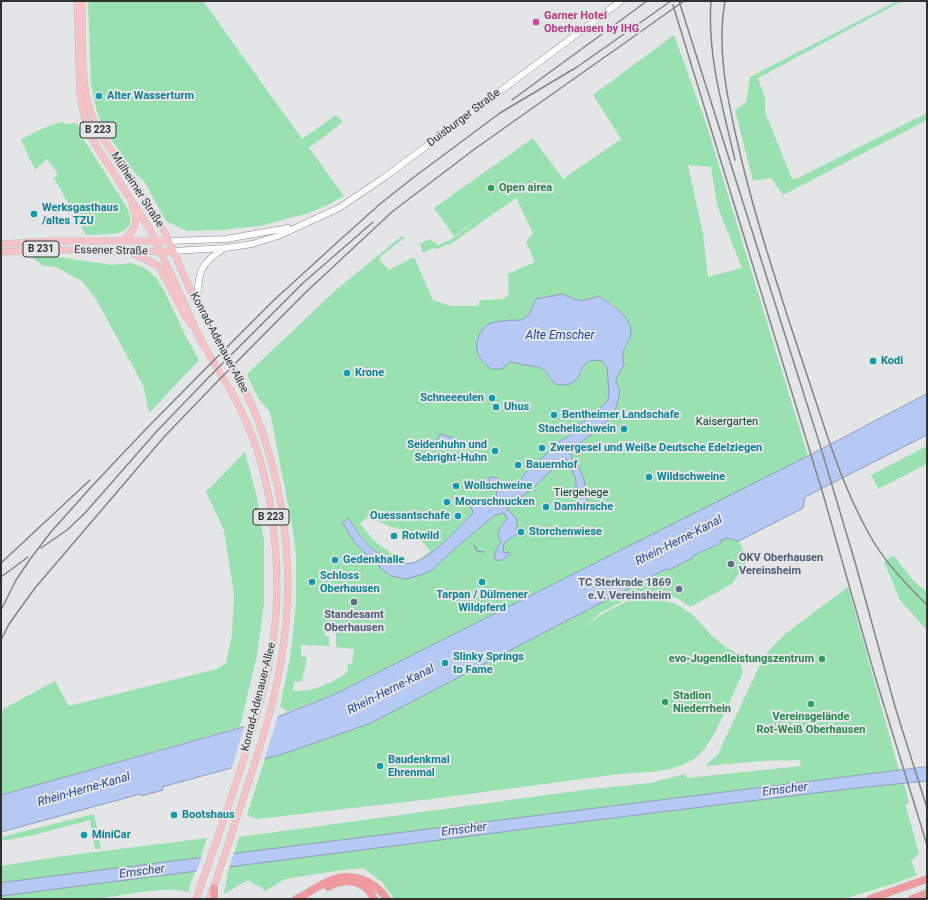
<!DOCTYPE html>
<meta charset="utf-8">
<style>
body{margin:0}
#map{position:relative;width:928px;height:900px;overflow:hidden;background:#e4e5e6;font-family:Roboto,sans-serif}
canvas{display:block}
.frame{position:absolute;inset:0;border:2px solid #313131;pointer-events:none}
</style>
<div id="map">
<canvas width="928" height="900"></canvas>
<div class="frame"></div>
</div>
<script>
const context = document.querySelector('canvas').getContext('2d');
context.lineJoin = 'round';
function fill(path, color) { context.fillStyle = color; context.fill(path, 'evenodd'); }
function stroke(path, color, width, dash) { context.strokeStyle = color; context.lineWidth = width; context.lineCap = dash ? 'butt' : 'round'; context.setLineDash(dash || []); context.stroke(path); }
function drawText(font, color, halo, rows, align = 'center') {
  context.font = font + ' Roboto,sans-serif'; context.lineWidth = 4; context.setLineDash([]); context.textBaseline = 'middle'; context.strokeStyle = halo; context.fillStyle = color; for (const [text, x, y, turn = 0] of rows) {
    context.save(); context.translate(x, y); context.rotate((+turn || 0) * Math.PI / 180); context.textAlign = isNaN(turn) ? turn : align; if (halo) context.strokeText(text, 0, 0); context.fillText(text, 0, 0); context.restore();
  }
}
fill(new Path2D(`
 M88 1H203L302 139 336 115 343 122 309 148 344 196 326 206 308 213 260 226 222 230 187 231 166 221 144 181 135 173 104 130 97 111 91 85Z
 M897 1H902L758 78 765 98V112L792 179 798 178 927 113V120L783 195 771 178 753 181 735 110 746 102 750 77Z
 M674 35 706 123 808 456 371 676 333 695 287 712 280 706 290 659 296 605V554L292 525 270 412 258 398 247 375 248 373 336 290 402 236 405 237 381 256 379 259 389 270 414 257 433 300 451 306H478L480 300 504 299 509 294 508 274 535 262 526 242 533 233 516 198 452 243 437 249 432 248 423 253 420 244 429 239 438 245 450 240 485 214 454 236 434 208 533 138 563 179 621 139 593 95ZM688 165 711 167 717 205 742 268 708 277 703 234ZM562 294C578 301 580 303 598 296L614 305 628 323 629 341 622 355 624 366 618 374 616 380 619 390 618 400 614 413 577 444 531 490 507 507 504 513 495 515 451 552 433 569 406 579 391 576 383 570 365 552 343 523C349 527 356 530 361 535 365 538 366 544 370 547 379 555 400 566 412 563 431 559 459 527 473 513L470 507 484 501 487 503 495 496 518 485 525 473 554 447C557 441 563 440 568 436 577 430 584 422 592 415 597 410 605 407 608 400 612 391 608 369 603 361 589 358 585 360 581 374L550 380 545 370 530 365H525L519 363 510 362 504 367 486 325 501 321H519L525 319 530 314 532 306 543 296H555ZM368 517 391 527 414 532 430 551 420 559 411 563 403 562 373 540 360 523ZM326 628H336V647L354 649 352 664H348L347 672C341 679 319 688 309 690 304 691 299 691 293 691L294 682 302 681 307 657 301 656V645L329 646V636H325Z
 M63 122 64 124 77 123 82 137 126 206C143 238 106 234 86 235L54 178 58 174 47 159 35 170 21 140C34 132 48 125 63 122Z
 M52 256 112 265 131 263 145 268 156 278 164 290 186 337 199 360 149 413 143 385 97 301 83 282 56 267 43 266 32 257Z
 M927 446V464L878 489 871 475Z
 M245 452 257 498 264 541V603L257 655 240 727 1 795V724L3 709 55 681 69 706 217 669 226 663 232 634 234 595 224 530 206 492Z
 M727 538 739 541 748 560 732 584 690 607 679 599 663 594 645 593 637 594 600 613 586 626 602 614 637 596 649 597 676 604 693 615 712 636 724 646 737 653 743 672C733 693 713 746 695 758 674 773 645 772 620 774L431 799 257 819 247 815 265 759 286 753 371 723 666 569 710 547V548L721 543 720 541Z
 M892 556 895 557 913 580 927 592V630L900 600 884 562Z
 M848 587 899 770 234 854 239 837 583 790 650 783 685 774 687 778 801 766 800 760 761 761 705 766 718 754 764 656 785 634Z
 M904 784 909 803 905 804 919 853 911 861 917 875 896 883 843 899H394L382 882 363 868 335 871 285 879 266 891 248 880 224 894 229 866 856 788Z
 M94 814 101 848 95 849 90 820 30 836 1 841V837Z
 M207 838 200 858 1 883V866L71 855Z
 M195 871 188 892C163 885 121 897 94 899 64 900 31 899 1 899V896Z`), '#99e1b1');
const water = new Path2D(`
 M562 294C578 301 580 303 598 296 610 303 632 317 631 333 631 340 624 346 623 353 622 357 624 362 624 366 621 370 617 375 616 380 616 383 618 386 619 389 620 397 617 407 613 413 604 430 583 437 571 451L572 460 578 465 584 480 587 502 584 505 582 504C570 493 579 488 575 477 572 471 569 465 567 459L561 461 531 490 507 507 508 510 517 519V534L504 543 503 549 504 553 509 552 510 554C506 558 500 563 494 559L496 550 501 542C494 531 501 528 507 518L504 513 495 515 451 552 433 569 424 574 406 579 391 576 383 570 355 543 343 523 348 518C353 525 364 542 370 547 379 555 400 566 412 563 431 559 459 527 473 513L470 504 481 500 487 503 497 495C497 488 489 485 488 478L493 477 497 478 506 486 513 487 518 485 525 473 554 447 556 443 569 436 581 423 599 410 608 400 609 391 607 368 603 361C573 355 588 385 563 385 549 386 551 374 543 369 537 366 531 366 525 365 520 365 517 362 510 362L504 367 503 369H491C482 361 475 356 477 343 481 320 495 322 514 320 518 320 520 321 523 319 531 316 532 306 536 299 545 296 553 297 562 294Z
 M927 394V435L805 497 803 508 739 541 727 538 720 541 721 543 692 556 693 558 669 570 666 569 371 723 286 753 162 787 163 790 141 796 140 794 1 832V795L275 718 333 695 808 456Z
 M442 434 452 438 454 442 452 445 445 446 437 445 434 448 431 445 434 441 438 439 439 436Z
 M927 767V781L856 788 596 820 1 896V883Z`);
fill(water, '#b5c9f4');
stroke(water, '#8d9bba', 1);
fill(new Path2D(`
 M278 715 264 761 231 770 245 724Z
 M234 852 229 868 196 873 202 856Z`), '#e4e5e6');
stroke(new Path2D(`
 M474 545 477 551 484 552`), '#8d9bba', 1.5);
const secondary = new Path2D(`
 M169 241 226 239 288 228
 M173 251 225 248 252 244 278 236 339 208 385 177 621 1
 M197 301C199 273 198 265 223 249`);
const primary = new Path2D(`
 M77 1 80 97 85 119 89 132 98 149 150 229 190 316C200 343 217 367 231 391 243 413 253 436 260 459 275 511 281 580 274 633 270 669 260 704 250 738 234 793 215 846 196 899
 M82 1C83 40 79 89 95 124 101 136 108 146 116 157 132 181 150 204 163 229 174 249 181 271 191 291 214 336 243 379 261 428 287 502 295 582 281 660 274 707 258 753 243 799 232 832 222 866 209 899
 M121 241C135 233 139 221 133 207
 M1 244 48 241H169
 M1 252 49 249 99 252 173 251
 M132 253 151 262 160 268 186 317 192 325`);
const highway = new Path2D(`
 M328 887C345 878 365 879 374 899
 M214 888V899
 M296 899C308 894 317 886 329 881 351 871 374 880 387 899
 M870 899 927 879
 M912 899 927 893`);
stroke(secondary, '#88898a', 7);
stroke(primary, '#c1c1c1', 7);
stroke(highway, '#c1c1c1', 8);
stroke(secondary, '#fff', 6);
stroke(primary, '#f5c2c5', 6);
stroke(highway, '#ee9a9e', 7);
stroke(new Path2D(`
 M679 1 820 445 855 562 896 710 927 808
 M711 1C707 55 723 108 735 160
 M725 1C717 47 726 92 736 136 750 200 770 262 790 324 800 354 810 384 820 414 833 454 847 494 868 532 882 559 905 583 927 605
 M673 5 823 494 874 673 927 845
 M512 100 647 1
 M41 548 67 530 85 513 157 431 209 377 303 283 373 222
 M1 563 90 480
 M1 577 28 557
 M1 610 16 580 31 558 50 533 92 486 145 430 233 341 273 301 331 248 380 204 414 177 500 113 577 67 671 1
 M1 640 9 624 35 588 164 437 213 386 305 293 393 211 476 148 684 1`), '#838484', 1.5);
for (const [x, y, r, color] of [
 [536,22,4,"#d1479c"],
 [99,96,4,"#0f9aa8"],
 [491,188,4,"#2e9e5b"],
 [34,214,4,"#0f9aa8"],
 [873,361,4,"#0f9aa8"],
 [347,373,4,"#0f9aa8"],
 [492,398,4,"#0f9aa8"],
 [496,407,4,"#0f9aa8"],
 [554,415,4,"#0f9aa8"],
 [624,429,4,"#0f9aa8"],
 [542,448,4,"#0f9aa8"],
 [495,451,4,"#0f9aa8"],
 [518,465,4,"#0f9aa8"],
 [649,477,4,"#0f9aa8"],
 [456,486,4,"#0f9aa8"],
 [447,502,4,"#0f9aa8"],
 [546,507,4,"#0f9aa8"],
 [458,516,4,"#0f9aa8"],
 [521,532,4,"#0f9aa8"],
 [394,536,4,"#0f9aa8"],
 [335,560,4,"#0f9aa8"],
 [731,564,4,"#5c6f8a"],
 [312,582,4,"#0f9aa8"],
 [482,582,4,"#0f9aa8"],
 [679,589,4,"#5c6f8a"],
 [354,602,4,"#5c6f8a"],
 [822,659,4,"#2e9e5b"],
 [445,663,4,"#0f9aa8"],
 [665,702,4,"#2e9e5b"],
 [811,704,4,"#2e9e5b"],
 [380,766,4,"#0f9aa8"],
 [174,815,4,"#0f9aa8"],
 [84,835,4,"#0f9aa8"]
]) { const dot = new Path2D(); dot.arc(x, y, r, 0, 2 * Math.PI); context.fillStyle = color; context.fill(dot); stroke(dot, '#e4e5e6', 1.5); }
for (const [x, y, w] of [
 [98,130,36],
 [41,249,36],
 [271,517,36]
]) { const box = new Path2D(); box.roundRect(x - w / 2, y - 8, w, 16, 3); context.fillStyle = '#e4e5e6'; context.fill(box); stroke(box, '#313131', 1); }
drawText('bold 10px', '#313131', null, [
 ["B 223",98,130],
 ["B 231",41,249],
 ["B 223",271,517]
]);
drawText('bold 11px', '#b23c85', '#e4e5e6', [
 ["Garner Hotel",544,16],
 ["Oberhausen by IHG",544,29]
], 'left');
drawText('bold 11px', '#0d838f', '#e4e5e6', [
 ["Alter Wasserturm",107,96],
 ["Werksgasthaus",42,208],
 ["/altes TZU",42,221],
 ["Kodi",881,361],
 ["Krone",355,373],
 ["Schneeeulen",484,398,"right"],
 ["Uhus",504,407],
 ["Bentheimer Landschafe",562,415],
 ["Stachelschwein",616,429,"right"],
 ["Seidenhuhn und",487,445,"right"],
 ["Sebright-Huhn",487,458,"right"],
 ["Zwergesel und Weiße Deutsche Edelziegen",550,448],
 ["Bauernhof",526,465],
 ["Wildschweine",657,477],
 ["Wollschweine",464,486],
 ["Moorschnucken",455,502],
 ["Damhirsche",554,507],
 ["Ouessantschafe",450,516,"right"],
 ["Storchenwiese",529,532],
 ["Rotwild",402,536],
 ["Gedenkhalle",343,560],
 ["Schloss",320,576],
 ["Oberhausen",320,589],
 ["Tarpan / Dülmener",482,595,"center"],
 ["Wildpferd",482,608,"center"],
 ["Slinky Springs",453,657],
 ["to Fame",453,670],
 ["Baudenkmal",388,760],
 ["Ehrenmal",388,773],
 ["Bootshaus",182,815],
 ["MiniCar",92,835]
], 'left');
drawText('11px', '#313131', '#e4e5e6', [
 ["Duisburger Straße",464,118,-37],
 ["Mülheimer Straße",137,190,57],
 ["Essener Straße",111,251,1],
 ["Konrad-Adenauer-Allee",219,343,62],
 ["Konrad-Adenauer-Allee",259,697,-76]
]);
drawText('bold 11px', '#27864d', '#e4e5e6', [
 ["Open airea",499,188],
 ["evo-Jugendleistungszentrum",814,659,"right"],
 ["Stadion",673,696],
 ["Niederrhein",673,709],
 ["Vereinsgelände",811,717,"center"],
 ["Rot-Weiß Oberhausen",811,730,"center"]
], 'left');
drawText('11px', '#014222', '#e4e5e6', [
 ["Kaisergarten",727,422],
 ["Tiergehege",581,493]
]);
drawText('bold 11px', '#4e5e75', '#e4e5e6', [
 ["OKV Oberhausen",739,558],
 ["Vereinsheim",739,571],
 ["TC Sterkrade 1869",671,583,"right"],
 ["e.V. Vereinsheim",671,596,"right"],
 ["Standesamt",354,615,"center"],
 ["Oberhausen",354,628,"center"]
], 'left');
drawText('italic 12px', '#274797', '#e4e5e6', [
 ["Alte Emscher",560,336],
 ["Rhein-Herne-Kanal",679,541,-27],
 ["Rhein-Herne-Kanal",391,690,-27],
 ["Rhein-Herne-Kanal",84,790,-16],
 ["Emscher",785,790,-7],
 ["Emscher",464,830,-7],
 ["Emscher",142,872,-7]
]);
</script>
